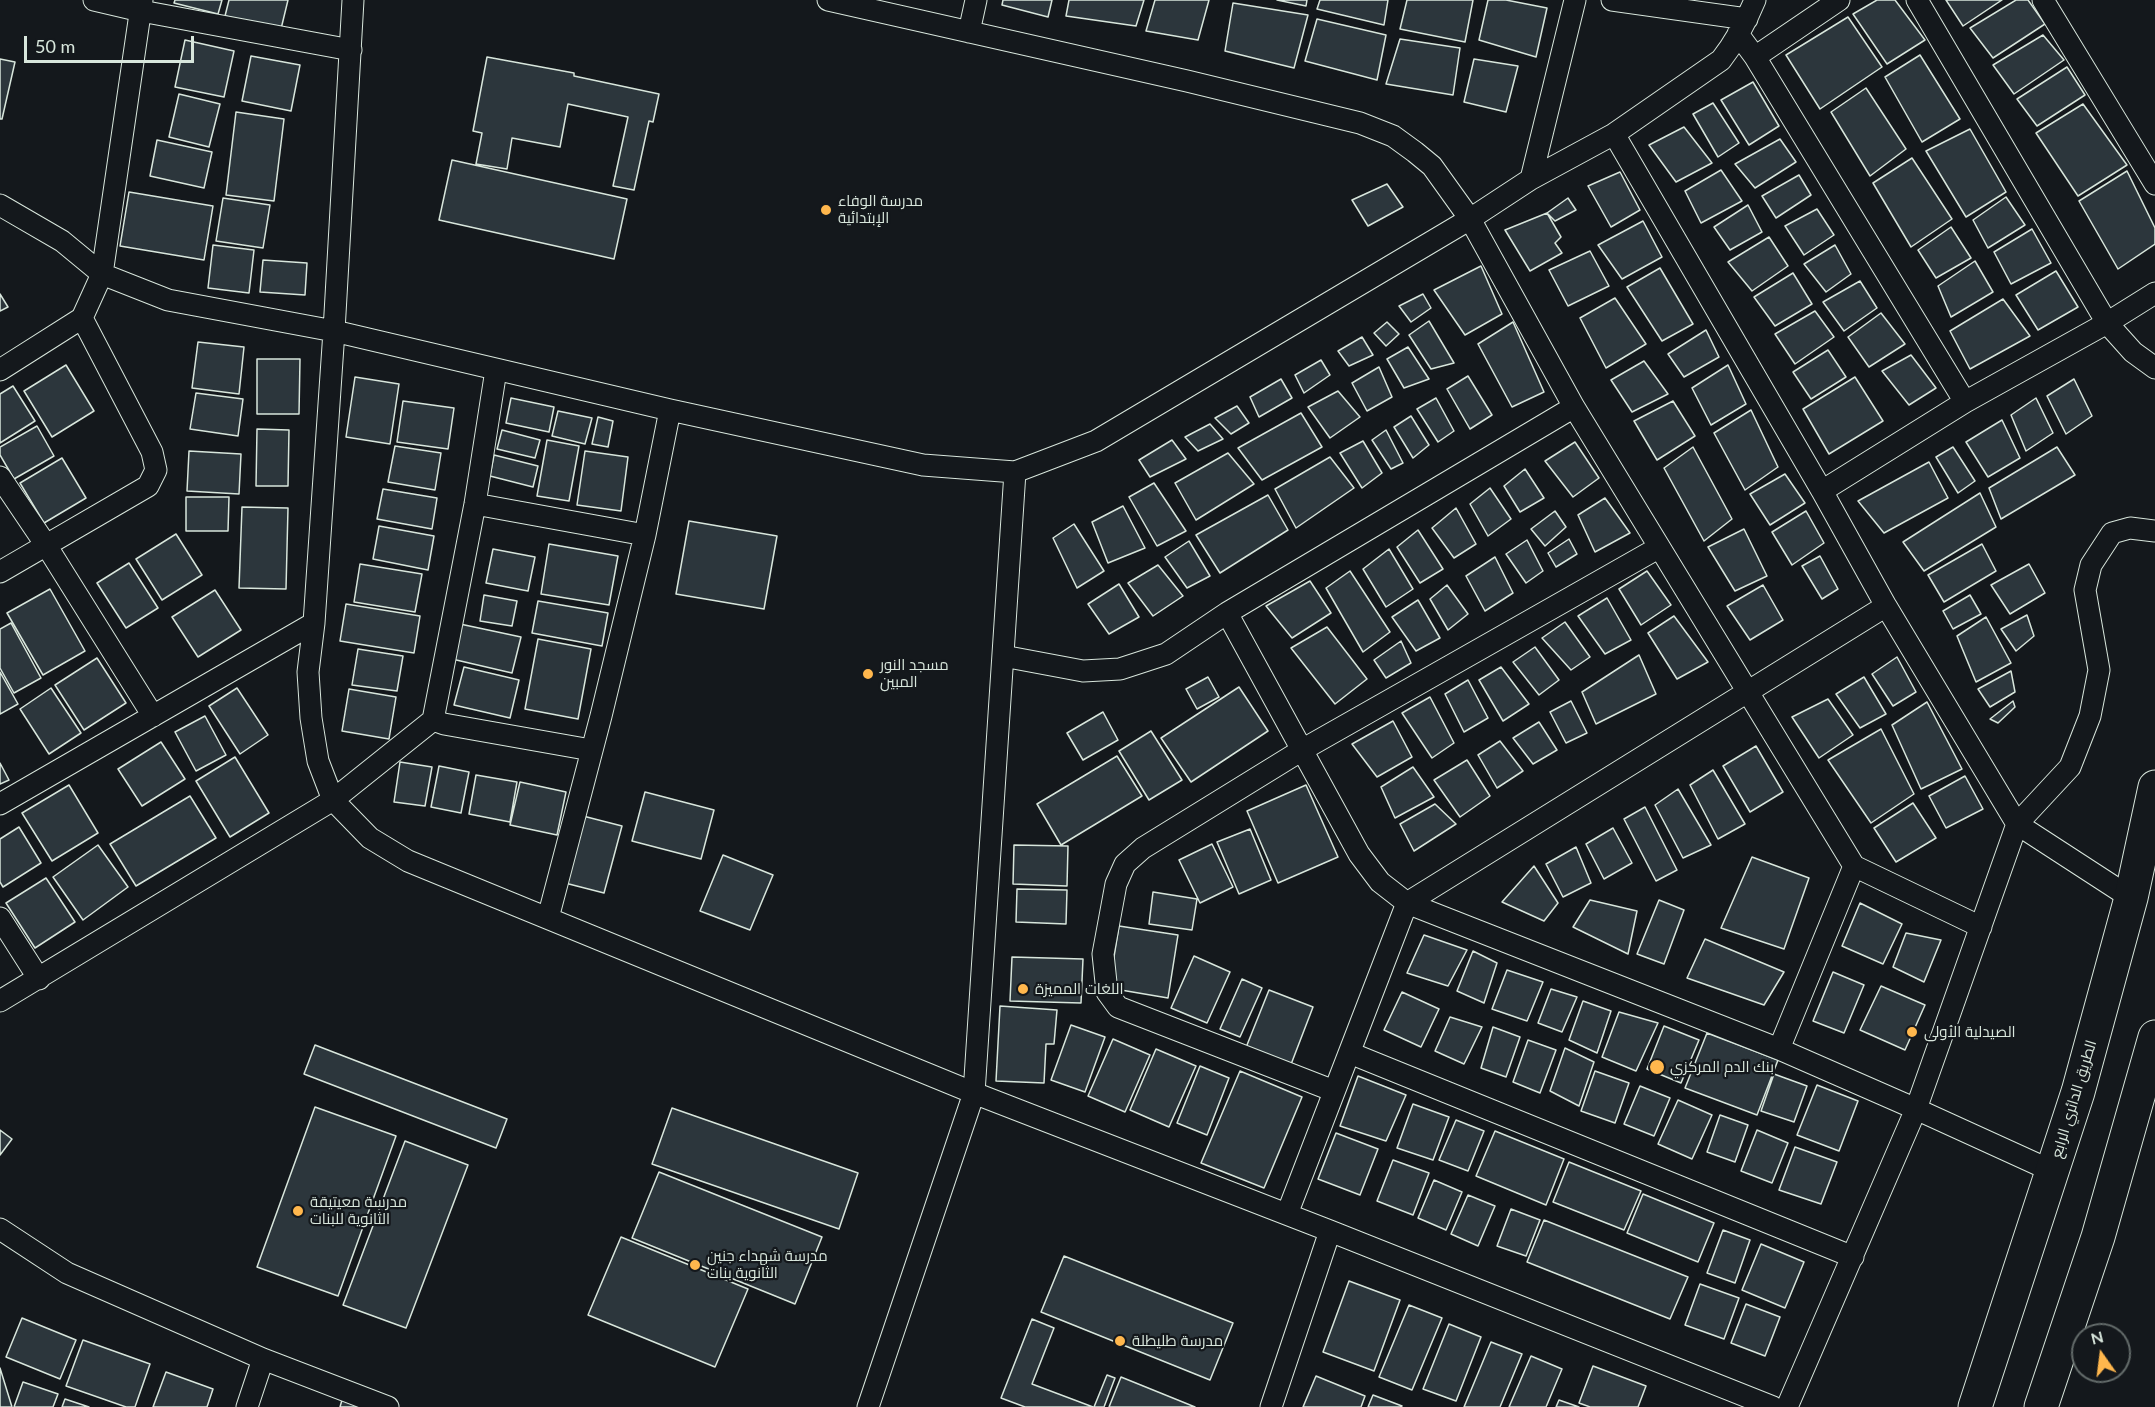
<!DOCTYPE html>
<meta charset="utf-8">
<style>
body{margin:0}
#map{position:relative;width:2155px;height:1407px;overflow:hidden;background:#14181c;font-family:Lato,sans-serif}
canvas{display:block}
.north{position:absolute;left:2071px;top:1323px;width:60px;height:60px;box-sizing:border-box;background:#14181c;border:2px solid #626a69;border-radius:50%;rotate:346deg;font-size:16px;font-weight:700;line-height:24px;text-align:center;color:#d8e6dc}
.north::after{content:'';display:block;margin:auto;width:21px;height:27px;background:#ffb74d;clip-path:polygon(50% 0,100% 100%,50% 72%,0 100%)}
.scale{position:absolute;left:24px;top:36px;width:170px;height:27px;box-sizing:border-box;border:3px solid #d8e6dc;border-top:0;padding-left:8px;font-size:18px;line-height:21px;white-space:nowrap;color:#d8e6dc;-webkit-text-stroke:4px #14181c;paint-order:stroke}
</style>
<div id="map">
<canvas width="2155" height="1407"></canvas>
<div class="north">N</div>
<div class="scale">50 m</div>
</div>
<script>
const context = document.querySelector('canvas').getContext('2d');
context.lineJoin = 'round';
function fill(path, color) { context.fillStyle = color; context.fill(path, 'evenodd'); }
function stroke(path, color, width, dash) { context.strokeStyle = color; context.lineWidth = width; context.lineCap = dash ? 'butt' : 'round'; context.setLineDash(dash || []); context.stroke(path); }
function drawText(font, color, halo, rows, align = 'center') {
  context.font = font + ' Lato,Cairo,sans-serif'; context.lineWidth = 4.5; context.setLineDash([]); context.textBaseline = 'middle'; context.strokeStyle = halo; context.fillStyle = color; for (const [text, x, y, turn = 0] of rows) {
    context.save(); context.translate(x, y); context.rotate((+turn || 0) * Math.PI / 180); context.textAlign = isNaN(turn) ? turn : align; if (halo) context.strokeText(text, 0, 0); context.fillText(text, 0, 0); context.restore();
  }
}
const building = new Path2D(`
 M175 0H222L218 14 174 3Z
 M229 0H288L281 29 225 16Z
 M1003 0H1052L1048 17 1002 5Z
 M1069 0H1144L1136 26 1066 16Z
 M1155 0H1209L1198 40 1146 31Z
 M1277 0H1307L1306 6Z
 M1320 0H1388L1384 25 1317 9Z
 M1407 0H1473L1465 42 1400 29Z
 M1488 0H1506L1547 8 1536 57 1479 40Z
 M1877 0H1895L1925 40 1887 64 1853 14Z
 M1946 0H2002L1963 26Z
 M2016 0H2028L2045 24 1993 58 1970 28Z
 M1233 3 1308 15 1294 68 1225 51Z
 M1848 17 1882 67 1820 109 1786 55Z
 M1317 19 1386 35 1377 80 1305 61Z
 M2043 35 2064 60 2014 94 1993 65Z
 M1400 39 1460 48 1453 95 1386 84Z
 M185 40 234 51 224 97 175 87Z
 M1920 55 1960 119 1922 142 1885 77Z
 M251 56 300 65 291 111 242 101Z
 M487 57 574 73V76L659 94 653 122 649 121 634 190 613 186 628 117 568 104 560 147 512 138 507 169 476 164 482 133 473 131Z
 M0 59 15 62 2 119H0Z
 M1474 59 1518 66 1506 112 1464 102Z
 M2067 67 2085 95 2037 126 2017 99Z
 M1753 82 1779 126 1749 145 1721 100Z
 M1866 88 1906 149 1870 176 1831 112Z
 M179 94 220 104 209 147 169 137Z
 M1713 103 1739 143 1718 157 1693 114Z
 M2083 104 2127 165 2078 196 2036 133Z
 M236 112 284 119 274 201 226 195Z
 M1684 127 1712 163 1676 182 1649 145Z
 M1970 129 2006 192 1966 217 1926 151Z
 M1780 139 1796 162 1755 188 1735 164Z
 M157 140 212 152 204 188 150 176Z
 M1912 158 1952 219 1911 247 1873 183Z
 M452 160 627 199 614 259 439 220Z
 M1721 170 1742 201 1701 223 1685 191Z
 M2127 171 2155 228V244L2118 269 2079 201Z
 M1620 172 1640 210 1611 227 1588 186Z
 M1799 175 1811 195 1776 218 1762 196Z
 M1387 184 1403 207 1368 226 1352 200Z
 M129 192 213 206 204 260 120 246Z
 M2006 197 2025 225 1988 248 1973 220Z
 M223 198 270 205 263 248 216 241Z
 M1568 198 1576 210 1555 221 1547 213Z
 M1748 205 1762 232 1730 250 1714 227Z
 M1817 209 1834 235 1804 255 1785 226Z
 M1547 213 1561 237 1555 243 1562 253 1530 271 1505 230Z
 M1643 221 1662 257 1622 279 1598 245Z
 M1951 227 1971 258 1936 278 1918 250Z
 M2032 229 2051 263 2011 284 1994 252Z
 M1769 237 1788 266 1752 291 1728 262Z
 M213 245 254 250 249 293 208 288Z
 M1835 245 1851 274 1826 292 1804 264Z
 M1590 251 1609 286 1568 306 1549 270Z
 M263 260 307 263 305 295 260 292Z
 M1975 261 1993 292 1951 317 1938 286Z
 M1481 266 1502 314 1465 335 1434 290Z
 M1660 268 1693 324 1662 341 1627 287Z
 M2056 271 2078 307 2038 330 2016 295Z
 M1793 273 1812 304 1775 326 1754 297Z
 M1860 281 1877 308 1844 331 1823 302Z
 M0 294 8 307 0 311Z
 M1423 294 1431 308 1411 322 1399 306Z
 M1615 298 1646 344 1606 368 1580 318Z
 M2003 299 2030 336 1970 369 1950 331Z
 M1815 311 1834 337 1795 364 1775 334Z
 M1881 313 1905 344 1869 367 1848 337Z
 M1429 321 1454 363 1431 369 1409 335Z
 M1387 322 1399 334 1386 346 1374 333Z
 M1513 322 1544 392 1512 407 1478 344Z
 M1706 330 1719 357 1684 377 1668 354Z
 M1362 337 1373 355 1349 366 1338 351Z
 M198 342 244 347 239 394 192 388Z
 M1408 347 1429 379 1404 388 1387 359Z
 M1828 350 1846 377 1811 399 1793 372Z
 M1911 355 1936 388 1909 405 1882 371Z
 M257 359H300L299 414H257Z
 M1321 360 1330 375 1304 393 1295 375Z
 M1644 361 1668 394 1632 412 1611 380Z
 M66 365 94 411 52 437 24 391Z
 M1728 365 1746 404 1711 425 1692 388Z
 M1379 367 1392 397 1367 411 1352 383Z
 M1468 376 1492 415 1470 429 1447 389Z
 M355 377 399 384 390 444 346 437Z
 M1855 377 1883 421 1829 454 1803 409Z
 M1281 379 1292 398 1259 417 1250 397Z
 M2074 379 2092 416 2066 434 2047 396Z
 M13 386 35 421 0 443V394Z
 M1338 391 1360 417 1330 438 1308 407Z
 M196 393 243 399 238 436 190 429Z
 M511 398 554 407 549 432 506 423Z
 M1436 398 1454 431 1438 442 1417 409Z
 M2036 398 2053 433 2026 451 2011 415Z
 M403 401 454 408 448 449 397 442Z
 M1673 401 1695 436 1657 460 1634 421Z
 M1237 406 1249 423 1231 434 1215 418Z
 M1751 410 1778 467 1745 490 1714 433Z
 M558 411 592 418 585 444 552 436Z
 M1301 413 1322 447 1262 480 1238 448Z
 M1411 416 1429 445 1413 458 1394 427Z
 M598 417 613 421 608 447 592 444Z
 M2002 420 2020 458 1988 477 1966 442Z
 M1210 424 1223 439 1198 451 1185 437Z
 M37 426 54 456 14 479 0 455V447Z
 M257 429 289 430 288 486H256Z
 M502 430 540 440 535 458 497 449Z
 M1386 430 1403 463 1391 469 1372 440Z
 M547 440 579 446 569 501 537 496Z
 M1172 440 1186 459 1150 477 1139 460Z
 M1363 441 1382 473 1362 488 1340 453Z
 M1575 442 1599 478 1573 497 1545 461Z
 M395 446 441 453 435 490 388 482Z
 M1693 447 1732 519 1704 541 1664 468Z
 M1953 447 1975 481 1958 493 1936 457Z
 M2057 447 2075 475 2001 519 1989 488Z
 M189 451 241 454 239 494 187 491Z
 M585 451 628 457 621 511 577 505Z
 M1228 453 1254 484 1196 520 1175 483Z
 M494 455 538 466 533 487 490 476Z
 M1330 457 1354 488 1296 528 1275 489Z
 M62 458 86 498 44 523 20 483Z
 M1929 462 1948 498 1884 533 1858 501Z
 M1525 469 1544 498 1520 512 1504 486Z
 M1785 474 1805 503 1770 525 1750 494Z
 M1154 483 1186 531 1157 546 1129 497Z
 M1490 488 1511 519 1488 536 1470 504Z
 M383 489 437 498 432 529 377 519Z
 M1980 493 1996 527 1924 571 1903 542Z
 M1268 495 1288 530 1220 573 1196 535Z
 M186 497H229L228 531H186Z
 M1605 498 1630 533 1595 552 1578 515Z
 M1123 506 1145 548 1108 563 1092 522Z
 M242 507 288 508 286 589 239 588Z
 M1456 508 1476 544 1454 558 1432 528Z
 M1555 511 1566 527 1545 546 1531 529Z
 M1806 511 1824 543 1792 565 1772 532Z
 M689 521 777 536 764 609 676 594Z
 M1074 524 1104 571 1077 588 1053 538Z
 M379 526 434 536 428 570 373 559Z
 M1744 529 1767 576 1735 591 1708 547Z
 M1418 530 1443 569 1420 583 1397 547Z
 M176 534 202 575 162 600 136 559Z
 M1569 539 1577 554 1556 567 1548 553Z
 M1527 540 1543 571 1526 583 1506 554Z
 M1189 541 1210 576 1187 588 1165 557Z
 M549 544 618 556 609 605 541 594Z
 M1982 544 1996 571 1944 602 1928 575Z
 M493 549 535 557 528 591 486 583Z
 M1389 549 1413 589 1386 607 1363 569Z
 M1820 556 1838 589 1822 599 1802 566Z
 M1495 557 1513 593 1485 611 1466 576Z
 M129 563 158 608 126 628 97 583Z
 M360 564 422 574 415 612 354 602Z
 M2029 564 2045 593 2010 614 1991 585Z
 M1158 565 1183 596 1153 616 1128 583Z
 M1350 571 1390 632 1363 652 1326 588Z
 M1647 571 1671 605 1641 625 1619 589Z
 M1310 581 1331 613 1292 638 1266 606Z
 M1119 584 1139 617 1109 634 1088 604Z
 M1447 585 1468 614 1448 630 1430 599Z
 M1763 585 1783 620 1750 640 1727 606Z
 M50 589 85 651 43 675 7 613Z
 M215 590 241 630 198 657 172 617Z
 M484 595 517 601 512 626 480 621Z
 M1970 595 1981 614 1953 629 1943 611Z
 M1607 598 1631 640 1605 654 1578 616Z
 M1418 600 1440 638 1416 651 1392 617Z
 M538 601 608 613 602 646 532 633Z
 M346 604 420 616 414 653 340 641Z
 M2027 615 2034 636 2016 651 2001 629Z
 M1674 616 1708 662 1677 679 1648 633Z
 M1986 617 2011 663 1976 682 1957 636Z
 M1565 622 1590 657 1571 670 1542 638Z
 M11 623 41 678 14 693 0 668V629Z
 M460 624 521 637 512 673 452 659Z
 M1327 627 1367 679 1335 704 1291 648Z
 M538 639 591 649 578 719 525 709Z
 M1401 641 1411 663 1386 678 1374 660Z
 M1535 647 1559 680 1539 695 1513 662Z
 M358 649 403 656 397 691 352 685Z
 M1639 655 1656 694 1596 724 1582 692Z
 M1897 657 1916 692 1893 706 1872 674Z
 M97 658 126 703 84 730 55 685Z
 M464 667 519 680 510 718 454 705Z
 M1501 667 1529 704 1503 721 1479 680Z
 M2011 671 2015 692 1990 707 1978 689Z
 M0 672 18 704 0 714Z
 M1208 677 1219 697 1197 709 1186 689Z
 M1864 677 1886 714 1860 728 1836 694Z
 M1468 680 1488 718 1464 732 1445 694Z
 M1239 687 1268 731 1191 782 1161 738Z
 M51 688 81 733 49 754 20 709Z
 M237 688 268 735 240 754 209 706Z
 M349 689 396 697 389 739 342 731Z
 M1430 697 1454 743 1432 758 1402 713Z
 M1828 699 1853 735 1819 758 1792 717Z
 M1571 701 1587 733 1566 743 1550 712Z
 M2013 701 2015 707 1998 723 1990 719Z
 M1927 702 1962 769 1921 789 1892 725Z
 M1103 712 1118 740 1083 760 1067 733Z
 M205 716 226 755 196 771 175 732Z
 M1393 721 1412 757 1377 777 1352 744Z
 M1539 722 1557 750 1533 764 1513 738Z
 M1881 729 1914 794 1871 823 1828 760Z
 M1151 731 1182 780 1149 800 1119 751Z
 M1500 741 1523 771 1497 788 1478 755Z
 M161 742 185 779 142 806 118 769Z
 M1756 746 1783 792 1750 812 1723 766Z
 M1117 756 1142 796 1061 845 1037 804Z
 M235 757 269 813 230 837 196 781Z
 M1467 760 1490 796 1460 817 1434 780Z
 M400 762 432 767 425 806 394 802Z
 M0 763 9 780 0 784Z
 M439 766 469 772 461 813 431 807Z
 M1413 767 1434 797 1395 818 1381 787Z
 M1713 770 1745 824 1718 839 1690 785Z
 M476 775 517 782 510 822 469 814Z
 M1965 776 1983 809 1946 828 1929 796Z
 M520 782 566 792 557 835 510 825Z
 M69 785 98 833 52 861 22 813Z
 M1306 785 1338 857 1278 883 1247 811Z
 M1678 789 1711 845 1683 858 1655 805Z
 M645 792 714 810 701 859 632 841Z
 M190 796 216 838 136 886 110 844Z
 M1913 803 1936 838 1896 862 1874 828Z
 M1435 804 1456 824 1414 851 1400 824Z
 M1645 807 1677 870 1656 881 1624 819Z
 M583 816 622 826 604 893 565 883Z
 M19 827 41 863 3 887 0 882V839Z
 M1613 828 1632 863 1604 879 1586 844Z
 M1250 829 1271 880 1239 894 1217 842Z
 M1212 844 1233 887 1200 903 1179 860Z
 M98 845 128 887 83 920 53 877Z
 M1014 845 1068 846 1067 886 1013 884Z
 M1576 847 1591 883 1563 897 1546 864Z
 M723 855 773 875 750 930 700 911Z
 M1752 857 1809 878 1784 949 1721 928Z
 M1534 866 1558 903 1544 921 1502 902Z
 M46 878 75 922 35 948 6 903Z
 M1017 889 1067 890 1066 924 1016 922Z
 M1153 892 1197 899 1192 930 1149 924Z
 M1590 900 1637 911 1628 954 1573 927Z
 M1659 900 1684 910 1664 964 1637 954Z
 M1860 903 1902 924 1883 964 1842 946Z
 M1119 926 1178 935 1168 998 1109 988Z
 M1906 933 1941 940 1924 982 1893 967Z
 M1424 935 1467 950 1448 986 1407 973Z
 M1705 939 1784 972 1764 1005 1687 978Z
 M1473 951 1497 963 1484 1003 1457 991Z
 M1194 956 1230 972 1207 1023 1171 1008Z
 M1012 957 1083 959 1081 1003 1010 1001Z
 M1507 970 1543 982 1527 1021 1492 1009Z
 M1833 972 1864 985 1844 1033 1813 1021Z
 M1242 979 1262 988 1240 1037 1220 1029Z
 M1881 986 1925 1005 1905 1050 1860 1030Z
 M1551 989 1577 997 1562 1032 1538 1023Z
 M1269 990 1313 1007 1290 1067 1245 1050Z
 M1402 992 1439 1009 1421 1047 1384 1030Z
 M1583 1001 1611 1011 1597 1053 1569 1040Z
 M1000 1006 1057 1010 1054 1044H1046L1044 1083 996 1081Z
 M1619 1012 1658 1023 1636 1071 1602 1057Z
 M1450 1017 1482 1027 1464 1064 1435 1051Z
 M1071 1025 1105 1037 1085 1092 1051 1080Z
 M1664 1026 1699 1040 1681 1083 1647 1069Z
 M1493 1027 1520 1037 1506 1077 1481 1068Z
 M1707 1033 1778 1060 1757 1115 1685 1088Z
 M1113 1039 1150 1055 1125 1112 1088 1096Z
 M1528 1040 1556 1050 1540 1093 1513 1082Z
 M315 1045 507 1119 496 1148 304 1074Z
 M1565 1048 1594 1062 1579 1106 1550 1091Z
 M1156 1049 1196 1066 1169 1127 1130 1110Z
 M1200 1066 1229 1078 1207 1135 1177 1123Z
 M1240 1071 1302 1097 1264 1188 1201 1163Z
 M1595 1071 1629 1083 1615 1123 1581 1111Z
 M1774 1074 1807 1086 1794 1122 1761 1111Z
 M1358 1076 1406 1095 1386 1141 1340 1126Z
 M1817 1085 1858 1101 1839 1151 1797 1135Z
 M1640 1086 1670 1098 1654 1136 1624 1124Z
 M1678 1100 1712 1115 1692 1159 1658 1144Z
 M1413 1104 1449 1117 1433 1160 1397 1148Z
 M315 1107 396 1136 338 1296 257 1267Z
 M672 1108 858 1173 839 1229 652 1164Z
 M1720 1115 1748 1125 1735 1162 1707 1152Z
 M1456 1120 1484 1131 1468 1171 1439 1160Z
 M0 1130 12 1139 0 1155Z
 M1757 1130 1788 1143 1772 1183 1741 1171Z
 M1495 1131 1564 1159 1546 1205 1476 1176Z
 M1336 1133 1378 1149 1360 1195 1318 1179Z
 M405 1141 468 1165 406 1328 343 1305Z
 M1795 1147 1837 1162 1821 1204 1779 1190Z
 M1393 1160 1429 1173 1413 1215 1377 1201Z
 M1569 1162 1641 1191 1624 1230 1553 1202Z
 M659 1172 822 1237 795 1304 632 1238Z
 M1434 1180 1462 1192 1446 1230 1418 1218Z
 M1643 1194 1714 1223 1698 1262 1627 1233Z
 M1468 1195 1495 1206 1478 1246 1451 1234Z
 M1511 1209 1540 1220 1526 1256 1497 1246Z
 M1544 1220 1688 1277 1670 1319 1527 1262Z
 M1723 1230 1750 1240 1735 1283 1707 1273Z
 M621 1237 748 1289 715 1367 588 1315Z
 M1761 1244 1804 1262 1785 1308 1742 1290Z
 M1064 1256 1233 1323 1210 1380 1041 1312Z
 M1349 1281 1400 1300 1374 1371 1323 1352Z
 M1700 1284 1739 1298 1724 1339 1685 1325Z
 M1746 1304 1780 1317 1765 1356 1731 1343Z
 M1409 1305 1442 1318 1412 1390 1379 1377Z
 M22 1318 76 1340 60 1379 6 1357Z
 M1032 1319 1054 1328 1032 1384 1093 1407H1025L1001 1398Z
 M1449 1324 1481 1337 1456 1401 1423 1389Z
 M83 1340 150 1364 135 1407H126L66 1386Z
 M1491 1342 1522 1354 1500 1407H1464Z
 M1531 1356 1562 1369 1546 1407H1509Z
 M1593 1366 1646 1386 1638 1407H1590L1579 1403Z
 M0 1368 12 1407H0Z
 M166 1372 213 1389 207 1407H153Z
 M1107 1375 1115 1378 1104 1407H1094Z
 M1316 1376 1365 1396 1361 1407H1303Z
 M1121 1377 1195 1407H1109Z
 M23 1382 58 1394 53 1407H14Z
 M1373 1395 1402 1406 1401 1407H1368Z
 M65 1399 89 1407H62Z
 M342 1400 361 1407H340Z
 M1559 1400 1579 1407H1556Z`);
fill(building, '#2c363c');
stroke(building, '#d8e6dc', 1.5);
const minor = new Path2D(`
 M94 0 141 11 351 50
 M353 0 334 331 314 623 308 672 311 718 318 761 333 800 370 838 408 861 974 1093 1330 1231 1773 1407
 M828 0 1187 81 1360 123 1393 136 1415 152 1432 166 1470 219 1574 407 1854 866 1981 927
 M1612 0 1747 19
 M1917 0 2107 323 2133 352 2155 368
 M2043 0 2155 184
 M969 32 976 0
 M1738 34 1755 57 1965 402
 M1755 57 1839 0
 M1614 134 1822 491 1965 402 2107 323 2155 293
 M1531 179 1575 0
 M0 205 62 241 102 274 168 300 334 331 670 410 923 465 1015 472 1096 441 1470 219 1531 179 1614 134 1721 60C1735 42 1746 22 1755 0
 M0 370 82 318 102 274 142 0
 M496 370 475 504 433 720 444 724 591 750
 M0 477 46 545 153 716
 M1822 491 1886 606 2017 824 2131 898
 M475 504 645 535
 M0 572 148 486 156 470 152 452 82 318
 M1227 613 1359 854 1380 882 1407 903 1779 1049 1916 1109 2052 1171
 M1003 656 1083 671 1120 669 1166 654 1227 613 1574 407
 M0 804 314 623
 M0 918 39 979
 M548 918 601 716 645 535 670 410
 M0 1001 333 800 433 720
 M1779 1049 1854 866
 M1350 1053 1853 1257
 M1334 1091 1118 1007 1107 992 1103 954 1116 884 1125 864 1143 848 1302 750 1658 548
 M1287 1214 1407 903 1886 606
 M0 1229 67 1273 263 1359 388 1407
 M247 1407 263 1359
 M868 1407 974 1093 1015 472
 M1271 1407 1330 1231
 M1787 1407 1916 1109 2017 824 2070 767 2090 716 2099 670 2085 590 2091 565 2112 533 2130 528 2155 531`);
const primary = new Path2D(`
 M1975 1407 2078 1092 2131 898 2155 787
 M2041 1407 2098 1237 2155 1037`);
stroke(minor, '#d8e6dc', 23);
stroke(primary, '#d8e6dc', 35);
stroke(minor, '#14181c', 21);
stroke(primary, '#14181c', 33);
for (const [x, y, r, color] of [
 [826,210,6,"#ffb74d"],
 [868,674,6,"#ffb74d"],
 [1023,989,6,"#ffb74d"],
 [1912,1032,6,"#ffb74d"],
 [1657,1067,8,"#ffb74d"],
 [298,1211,6,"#ffb74d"],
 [695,1265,6,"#ffb74d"],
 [1120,1341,6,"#ffb74d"]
]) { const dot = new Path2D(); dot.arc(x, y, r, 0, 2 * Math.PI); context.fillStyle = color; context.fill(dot); stroke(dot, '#14181c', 2); }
drawText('15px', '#d8e6dc', '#14181c', [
 ["مدرسة الوفاء",838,201],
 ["الإبتدائية",838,218],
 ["مسجد النور",880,665],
 ["المبين",880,682],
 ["اللغات المميزة",1035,989],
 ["الصيدلية الأولى",1924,1032],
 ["بنك الدم المركزي",1670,1067],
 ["مدرسة معيتيقة",310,1202],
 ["الثانوية للبنات",310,1219],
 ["مدرسة شهداء جنين",707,1256],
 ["الثانوية بنات",707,1273],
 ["مدرسة طليطلة",1132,1341]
], 'left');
drawText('15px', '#d8e6dc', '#14181c', [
 ["الطريق الدائري الرابع",2074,1099,-73]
]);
</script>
